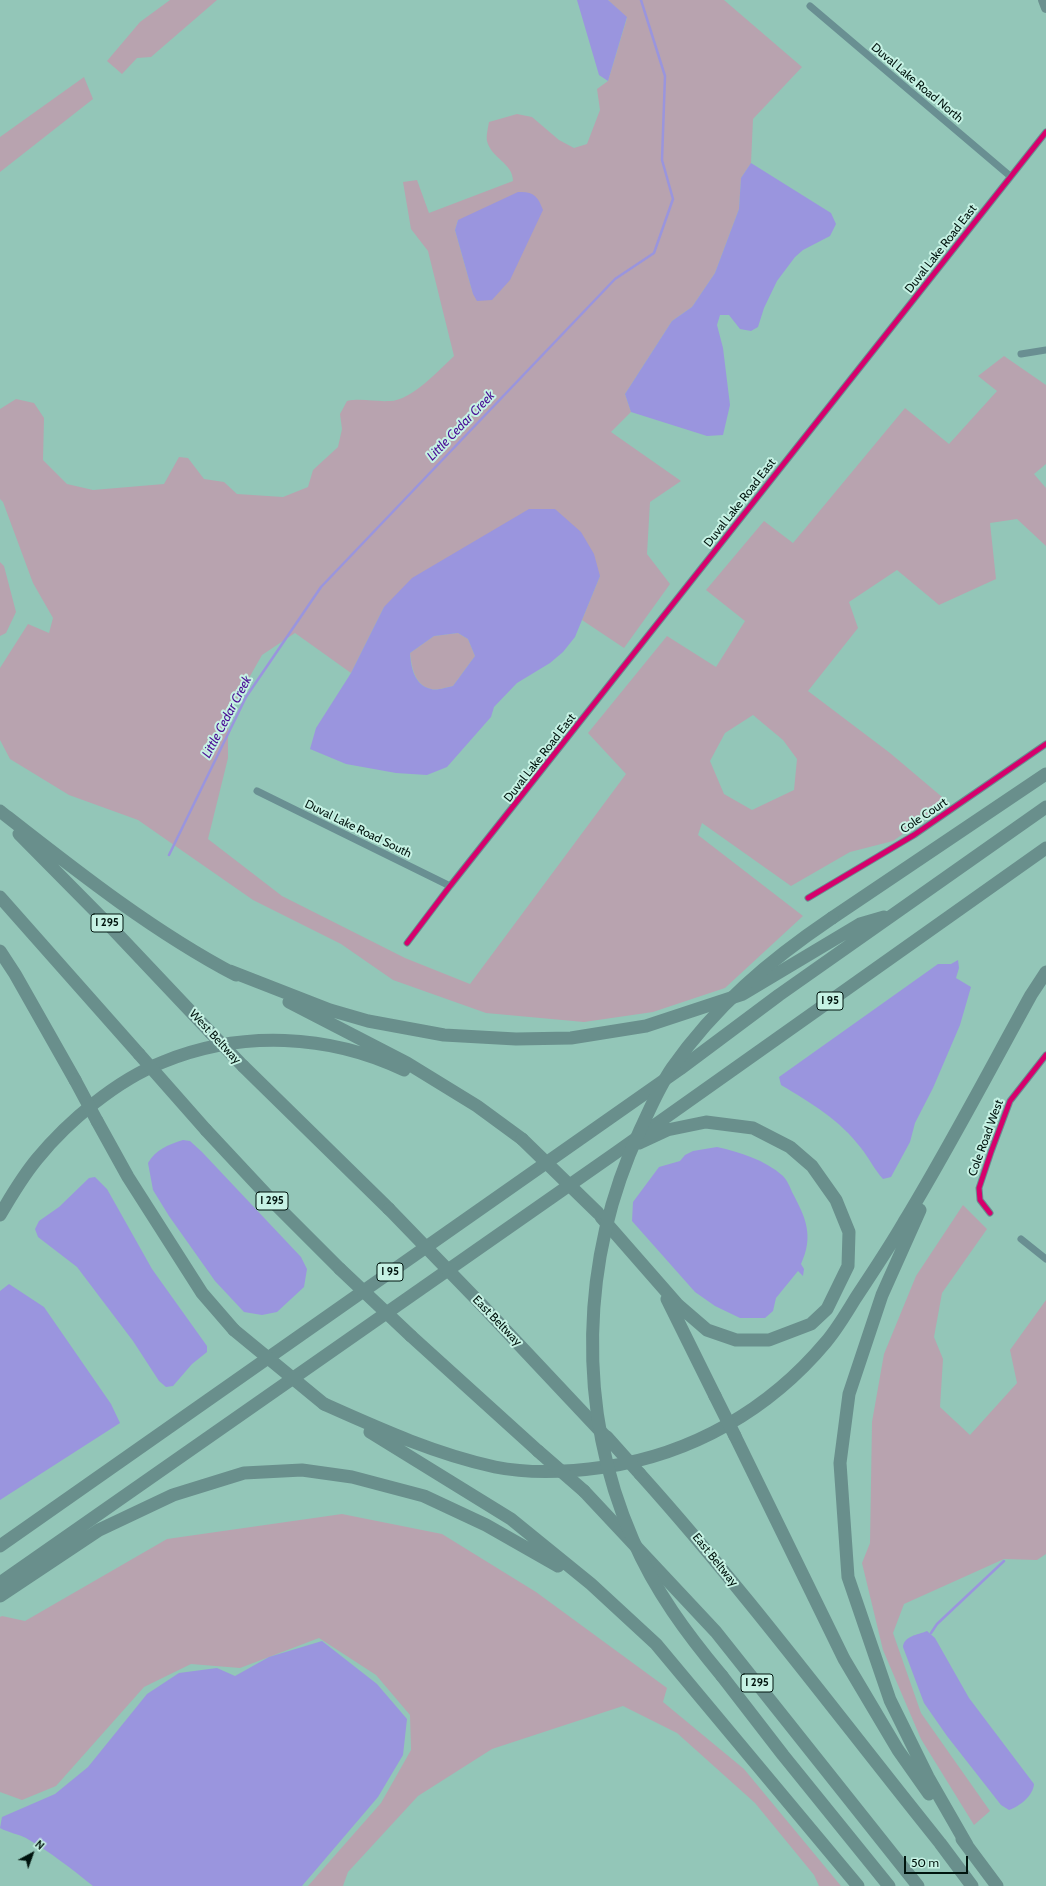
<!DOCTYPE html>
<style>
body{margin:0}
#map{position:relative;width:1046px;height:1886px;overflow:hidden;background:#93c6b8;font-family:Cabin,sans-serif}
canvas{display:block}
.north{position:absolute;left:12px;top:1834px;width:40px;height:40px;-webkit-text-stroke:3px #c6f2e4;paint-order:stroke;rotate:41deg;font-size:11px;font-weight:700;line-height:16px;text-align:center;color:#00140e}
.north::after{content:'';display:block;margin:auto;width:14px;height:18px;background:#00140e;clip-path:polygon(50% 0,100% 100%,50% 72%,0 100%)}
.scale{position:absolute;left:904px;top:1856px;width:64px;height:18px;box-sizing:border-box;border:2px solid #00140e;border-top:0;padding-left:5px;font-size:12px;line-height:14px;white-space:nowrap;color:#00140e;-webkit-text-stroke:3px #c6f2e4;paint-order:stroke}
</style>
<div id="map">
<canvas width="1046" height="1886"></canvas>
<div class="north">N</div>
<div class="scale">50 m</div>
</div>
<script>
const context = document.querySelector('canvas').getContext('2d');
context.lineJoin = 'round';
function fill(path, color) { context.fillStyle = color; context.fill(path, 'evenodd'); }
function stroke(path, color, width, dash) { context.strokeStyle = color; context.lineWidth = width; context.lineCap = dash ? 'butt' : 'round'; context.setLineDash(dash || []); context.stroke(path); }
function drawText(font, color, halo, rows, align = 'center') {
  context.font = font + ' Cabin,sans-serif'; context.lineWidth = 4; context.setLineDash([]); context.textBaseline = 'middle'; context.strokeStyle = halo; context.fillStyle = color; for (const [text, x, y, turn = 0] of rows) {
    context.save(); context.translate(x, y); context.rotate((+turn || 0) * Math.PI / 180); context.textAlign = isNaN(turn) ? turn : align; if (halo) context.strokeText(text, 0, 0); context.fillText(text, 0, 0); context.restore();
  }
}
fill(new Path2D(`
 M170 0H217L151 57 137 58 122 74 107 61 140 22Z
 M608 0H724L802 67 753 119 751 163 741 178 739 209 715 273 692 307 672 321 625 394 631 412 611 432 681 481 650 502 647 554 670 584 624 648 582 620 600 576 384 607 351 673 295 633 262 655 228 715V758L208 839 282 896 405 958 470 984 626 774 588 733 667 636 716 667 745 621 706 590 764 521 793 543 905 408 949 444 997 391 978 376 1004 356 1046 385V464L1034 474 1046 488V546L1017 519 990 523 996 579 939 605 897 570 849 602 858 628 808 691 890 753 948 802 893 841 850 852 791 886 702 823 698 835 803 916 725 988 653 1012 584 1022 486 1013 393 980 341 944 253 900 138 820 69 795 10 759 0 740V668L28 624 49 633 53 618 33 583 3 502 0 499V409L16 399 34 403 44 418 43 460 67 484 93 490 164 484 179 457 188 458 204 479 224 482 237 494 283 497 308 487 313 470 338 447 342 429 340 414 347 401C362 398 375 402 390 401 411 401 440 369 454 356L428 251 411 229 403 182 417 180 429 213 513 181C513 163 491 158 487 141 486 136 488 128 489 122L517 114 532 117 559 140 574 148 587 144 600 110 597 89 608 81 627 18ZM458 220 473 294 455 230ZM753 715 783 740 797 759 794 790 752 810 724 794 710 761 725 733Z
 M84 77 93 99 0 172V137Z
 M0 562 4 566 16 612 6 633 0 636Z
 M458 633 468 639 475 656 453 686C447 687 437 691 431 689 414 685 412 667 410 653L434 636Z
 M963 1205 987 1229 942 1293 934 1337 943 1359 940 1407 970 1435 1017 1383 1010 1350 1046 1300V1554L1037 1560 1004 1559 904 1604 893 1633 921 1713 990 1811 974 1825 921 1739 883 1650 862 1563 870 1543 872 1422 884 1354 916 1276Z
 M342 1514 442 1534 536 1592 667 1688 663 1702 744 1769 841 1886H819L814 1875 755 1803 677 1733 623 1706 492 1749 418 1796 348 1872 343 1886H308L381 1803 411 1750 410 1715 376 1675 319 1638 240 1668 191 1664 144 1687 56 1786 22 1800 0 1792V1617L2 1616 25 1621 167 1539Z`), '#b8a3af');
fill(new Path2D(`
 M577 0H608L627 17 608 81 599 75Z
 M751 163 831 213 836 224 830 236 803 250 795 257 777 281 764 308 758 327 751 331 740 329 729 315H720L717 325 723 348 730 405 723 435 707 436 631 412 625 394 672 321 692 307 715 273 739 209 741 178Z
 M518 192C533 191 538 196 543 210L510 280 492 300 477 301 473 294 455 230 458 220Z
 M529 509H555L581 532 594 554 600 576 575 637 563 652 550 663 517 683 494 707 491 717 447 767 427 775 396 773 346 764 310 749 316 728 351 673 384 607 412 578ZM458 633 468 639 475 656 453 686C447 687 437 691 431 689 414 685 411 667 410 653L434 636Z
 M958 960 959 968 956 978 971 987 960 1025 933 1088 915 1123 910 1142 891 1177 883 1179C874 1169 869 1158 861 1148 840 1120 811 1103 781 1085L779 1077 938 964H951Z
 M183 1140 190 1141 202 1152 301 1257 307 1269 304 1287 277 1312 262 1315 244 1312 215 1281 169 1216 153 1190 148 1163C156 1149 168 1145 183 1140Z
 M717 1147C740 1152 765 1160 783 1176 787 1180 790 1187 792 1192 806 1218 814 1236 801 1264L804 1269 803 1276 798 1271 776 1298 773 1311 765 1318H740L715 1306 695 1292 632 1221 633 1202 659 1167 680 1161 685 1155 693 1151Z
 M95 1177 107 1189 152 1269 207 1346V1352L192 1364 173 1386 166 1387 159 1381 133 1341 77 1267 38 1237 35 1229 39 1221 59 1207 89 1178Z
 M9 1284 44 1307 111 1404 120 1423 0 1500V1291Z
 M927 1631 935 1638 969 1698 1034 1784C1033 1796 1020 1806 1009 1810L1001 1805 947 1736 924 1703 903 1647C904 1636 917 1635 927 1631Z
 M322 1641 377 1684 407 1719 403 1755 378 1797 302 1886H93C72 1869 50 1852 26 1838 19 1834 9 1833 0 1828L2 1817 55 1794 88 1767 147 1694 179 1673 217 1668 235 1676 269 1657Z`), '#9a95de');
stroke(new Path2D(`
 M169 855 246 697 321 587 615 279 654 253 673 199 662 160 665 76 641 0
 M931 1633 937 1624 1004 1561`), '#9a95de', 2.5);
stroke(new Path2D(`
 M810 6 1010 176
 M1021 354 1046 350
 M257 791 450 886
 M808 898 914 835 1046 744
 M407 943 450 886 1046 132
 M990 1213 980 1200 979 1188 991 1152 1010 1101 1046 1055
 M1021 1239 1046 1259`), '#698f92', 7);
stroke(new Path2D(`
 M1043 0 1046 8`), '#6b908f', 10);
stroke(new Path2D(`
 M0 811C74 869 152 931 236 975
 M19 834 108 924 211 1033
 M0 897 139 1054
 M832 918 1046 774
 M0 951 15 974 75 1080
 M230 971 330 1010 368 1021 444 1035 516 1039 571 1038 646 1026 743 994 860 924 884 917
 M289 1002 407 1063 477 1106 522 1139
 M243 1066 389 1209
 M97 1121 128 1177 202 1293 234 1330
 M206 1130 277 1206 340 1269
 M920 1210 882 1295 849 1394 840 1463 848 1577 890 1700 928 1777 967 1845
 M0 1215C11 1196 23 1176 37 1159 68 1121 117 1080 163 1062 241 1030 329 1034 404 1070
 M601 1217 678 1305 707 1330 736 1340H769L811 1324 827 1309 848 1266 849 1232 836 1200 812 1166 790 1147 753 1128 706 1122 667 1130 639 1143
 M667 1299 715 1396
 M479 1302 605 1436
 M411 1336 538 1451
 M324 1404C380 1429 435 1454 495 1467 530 1474 570 1472 605 1467 692 1454 769 1410 826 1342 837 1329 846 1314 855 1299 872 1273 889 1248 904 1222 949 1148 989 1071 1031 995L1046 972
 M370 1432 511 1519 591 1584 656 1644 858 1886
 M735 1436 844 1659 898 1750 929 1794
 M640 1474C746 1592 841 1720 940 1843L972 1886
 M584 1491 716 1632 918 1886
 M0 1546 680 1069 779 995 1046 807
 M0 1583 614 1154 1046 848
 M0 1596 99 1530 173 1495 244 1473 302 1470 352 1477 424 1496 486 1525 558 1566
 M722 1676 783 1755 889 1886
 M962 1839 997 1886`), '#698f8c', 13);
stroke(new Path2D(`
 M211 1033 243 1066
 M139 1054 206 1130
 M75 1080 97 1121
 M522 1139 598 1213
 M389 1209 479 1302
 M340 1269 411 1336
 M234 1330 324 1404
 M715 1396 735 1436
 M607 1437 640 1474
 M538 1451 584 1491
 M722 1676C687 1634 655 1591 633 1540 576 1409 580 1259 640 1130 650 1109 659 1087 672 1068 715 1006 770 960 832 918`), '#698f8c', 13);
stroke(new Path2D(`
 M808 898 914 835 1046 744
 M407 943 450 886 1046 132
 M990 1213 980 1200 979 1188 991 1152 1010 1101 1046 1055`), '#d6006c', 5);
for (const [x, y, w] of [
 [107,923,32],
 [830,1001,26],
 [272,1201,32],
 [390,1272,26],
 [757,1683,32]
]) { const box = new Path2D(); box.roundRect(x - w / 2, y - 9, w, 18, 3); context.fillStyle = '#c6f2e4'; context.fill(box); stroke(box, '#00140e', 1); }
drawText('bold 11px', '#00140e', null, [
 ["I 295",107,923],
 ["I 95",830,1001],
 ["I 295",272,1201],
 ["I 95",390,1272],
 ["I 295",757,1683]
]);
drawText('12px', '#00140e', '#c6f2e4', [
 ["Duval Lake Road North",917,83,40],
 ["Duval Lake Road East",941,249,-52],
 ["Duval Lake Road East",740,503,-52],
 ["Duval Lake Road East",540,758,-52],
 ["Cole Court",924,816,-34],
 ["Duval Lake Road South",358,829,26],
 ["West Beltway",215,1037,47],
 ["Cole Road West",986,1138,-70],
 ["East Beltway",497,1321,46],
 ["East Beltway",715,1560,51]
]);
drawText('italic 13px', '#4a0f96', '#c6f2e4', [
 ["Little Cedar Creek",461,426,-46],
 ["Little Cedar Creek",227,717,-62]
]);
</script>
